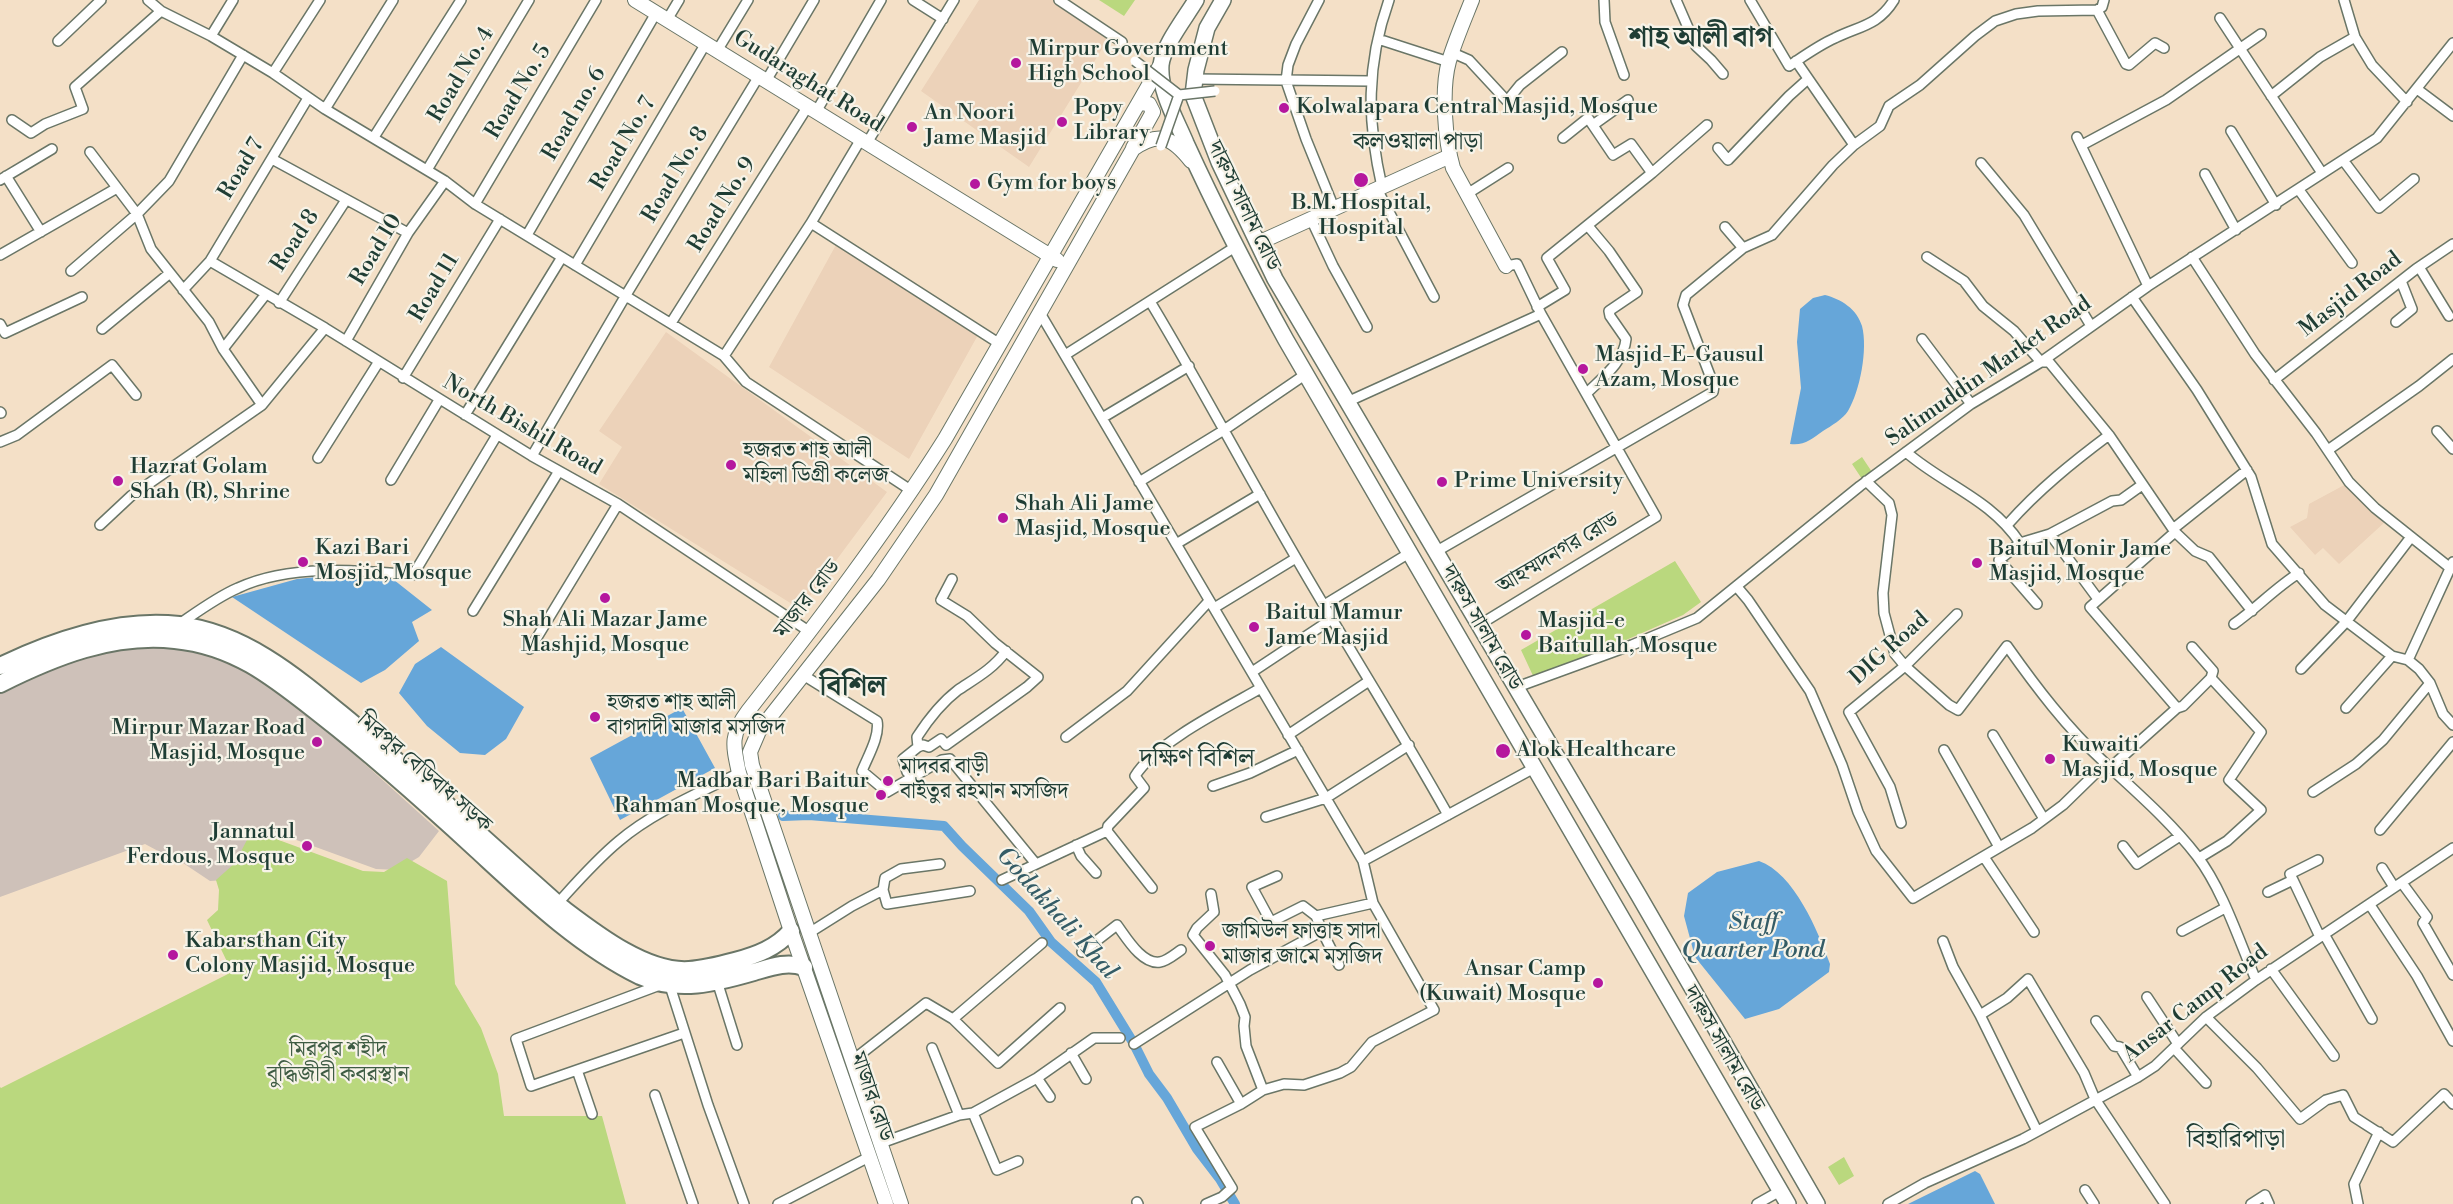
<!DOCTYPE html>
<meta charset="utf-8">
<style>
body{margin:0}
canvas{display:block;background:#f4e0c7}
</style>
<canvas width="2453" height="1204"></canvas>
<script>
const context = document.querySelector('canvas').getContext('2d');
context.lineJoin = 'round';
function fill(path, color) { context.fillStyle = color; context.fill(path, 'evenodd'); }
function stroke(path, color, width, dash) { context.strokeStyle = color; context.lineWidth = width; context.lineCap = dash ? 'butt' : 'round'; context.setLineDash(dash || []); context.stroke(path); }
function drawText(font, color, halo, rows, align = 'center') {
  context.font = font + ' "Libre Bodoni","Noto Serif Bengali",serif'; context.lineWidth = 4.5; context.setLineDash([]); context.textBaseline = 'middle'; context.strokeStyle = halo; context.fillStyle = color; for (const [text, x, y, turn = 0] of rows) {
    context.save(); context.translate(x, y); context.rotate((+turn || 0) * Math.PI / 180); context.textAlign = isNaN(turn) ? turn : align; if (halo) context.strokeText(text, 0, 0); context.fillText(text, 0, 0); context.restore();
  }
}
fill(new Path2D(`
 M979 0H1058L1110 36 1029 167 921 91Z
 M837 243 978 335 909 459 769 367Z
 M666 332 887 492 800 609 599 484 622 447 599 431Z
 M2348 483 2385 522 2339 564 2323 548 2315 555 2290 527 2307 518 2309 504Z`), '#ecd2b9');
fill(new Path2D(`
 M153 646 210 654 252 672 314 718 439 831 419 857 397 870 376 869 269 830 258 836 225 880 210 881 177 859H173L145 844 0 897V693L38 674 103 650Z`), '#cec1b9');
fill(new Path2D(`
 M1099 0H1135L1124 16Z
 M1862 457 1872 472 1862 479 1852 464Z
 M1675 561 1701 602 1683 615 1535 680 1521 650Z
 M257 832 363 871 384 872 407 858 447 881 455 984 481 1028 498 1074 504 1116H602L626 1204H0V1087L1 1088 232 972 207 920 218 910 219 890 216 880 235 863 248 838Z
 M1844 1157 1854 1176 1839 1185 1828 1167Z`), '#bad87e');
fill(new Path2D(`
 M1825 295C1841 299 1857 309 1862 326 1868 349 1860 391 1848 411 1843 419 1831 426 1823 431 1812 439 1804 446 1790 444L1801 388 1797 342 1800 309 1813 298Z
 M336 575 389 576 432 610 412 622 419 641 385 670 361 683 232 597 297 579Z
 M441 647 524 707 506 739 485 755 460 753 427 726 399 693 415 664Z
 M682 708 715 768 620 820 590 758Z
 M1759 861C1794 873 1818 931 1830 964L1829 972 1779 1009 1745 1019 1695 957 1684 916 1688 893 1717 872Z
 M1975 1171 1980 1174 1995 1204H1908Z`), '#66a6d9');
stroke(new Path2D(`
 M783 816 809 815 944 826 962 846 1029 911 1051 942 1096 982 1134 1044 1149 1074 1167 1098 1197 1149 1220 1179 1235 1204`), '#66a6d9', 10);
const street = new Path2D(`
 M148 0 161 11 211 36 273 73 325 109 445 181 475 204 724 356 746 382 912 491
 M913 0 943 19
 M1059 0 1122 42
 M1319 0 1296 44 1288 65 1286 81 1306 139 1334 208
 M1604 0 1605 22 1624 75
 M1676 0 1696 46 1711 60 1723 74
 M1750 0 1789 66C1804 56 1819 45 1835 38 1859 26 1878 26 1894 0
 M2344 0 2355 37 2372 65 2407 102
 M2097 10 2126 64 2129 65 2155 43 2164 48
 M2220 18 2322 173
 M667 20 679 0
 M211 36 233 0
 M1378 39 1449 62
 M58 41 101 0
 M717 51 748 0
 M1453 53 1469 60 1507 101 1520 85 1562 52
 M1796 61 1854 145
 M273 73 320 0
 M1194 79 1370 81
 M766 81 814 0
 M2417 89 2453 116
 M2271 96 2320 57 2355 37
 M325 109 393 0
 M816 112 881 0
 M12 120 31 133 45 124 83 109 75 87 161 11
 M1593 125 1628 100
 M2231 131 2276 205
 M374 137 461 0
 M2077 137 2148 286
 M867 143 954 0
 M2082 145 2166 100 2261 34
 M1718 148 1728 160 1789 96 1808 79
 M90 152 137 214 151 249 209 322 223 349 262 405
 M272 159 408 233
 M2343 160 2379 208 2414 179
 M1981 163 2024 215 2091 326
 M427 170 529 0
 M1652 173 1707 125
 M2205 174 2236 230
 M6 176 41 232
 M0 180 52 149
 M1382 187C1367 121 1366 65 1389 0
 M1377 189 1434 297
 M2299 190 2352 263
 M1467 194 1508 168
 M475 204 596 0
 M1311 219 1333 266 1367 327
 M811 223 1000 344
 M1725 227 1743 248
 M527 235 656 13
 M0 255 117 188
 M1927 257 1964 281 1983 306 2014 331 2041 362H2049L2109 435 2175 532 2195 551 2209 557 2252 611
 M2192 257 2255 354 2316 433 2349 482 2375 508 2449 567
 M210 261 325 328 532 456 618 504 810 632
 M575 265 706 43
 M2419 267 2449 316
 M71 271 137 214 169 181 243 55
 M183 290 210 261 308 98
 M2132 297 2197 390 2251 477 2272 544 2325 605 2392 656 2408 660 2419 669 2430 683 2443 714 2453 725
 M279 303 346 200
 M1151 303C1201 386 1246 472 1295 556 1345 643 1399 727 1448 815
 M1537 307 1565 290 1547 258 1652 173 1631 144 1613 155 1588 118 1563 138
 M1040 313 1363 861 1373 903 1434 1010 1372 1042 1351 1067 1340 1073 1304 1085 1284 1084 1263 1090 1241 1104 1195 1127 1232 1188 1222 1197 1206 1204
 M2396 322 2412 309 2401 281
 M671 323 808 106
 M0 324 5 333 82 297
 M102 329 170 273
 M1922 339 1971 404
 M346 341 408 233 445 181
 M223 349 266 294
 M1065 355 1235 247
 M724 356 811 223 861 139
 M403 378 500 219
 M2274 380 2416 269 2453 244
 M1587 393C1602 378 1624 362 1626 339L1610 316 1609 311 1637 292 1609 251 1588 226
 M1347 402 1541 314
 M0 412 1 413
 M465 415 562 257
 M1102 418 1189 366
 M2437 431 2453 449
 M0 442 17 435 112 365 136 395
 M2328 450 2419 386 2453 359
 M1906 452C1944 485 1991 499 2020 543
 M532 456 626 295 759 76
 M318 458 378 363
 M391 480 439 400
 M1866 481 1889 503 1892 515 1883 593 1884 613 1895 654 1905 666 1949 705 1958 710 2007 646C2036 687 2067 728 2104 762 2136 792 2170 821 2197 856 2223 890 2239 941 2256 980
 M1139 482 1224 430 1306 374
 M2008 524C2038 490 2073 462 2109 435
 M100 525 131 496 262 405 325 328
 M2173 529 2247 470
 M2175 532 2090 607 2177 708
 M2050 534 2098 599
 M1176 544 1260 494
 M1437 551 1713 392 1714 386 1683 305 1686 295 1743 248 1772 235 1833 165 1854 145 1880 126 1889 106 1920 85 1975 36 1995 21 2016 14 2038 11 2097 10 2102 7 2104 0
 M1737 587 1748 600 1810 691 1842 765 1858 812 1876 851 1913 898 2032 828 2063 805 2105 764
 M2037 604 1999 560 2020 543 2050 534 2112 501 2121 500 2142 485
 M1324 605 1411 552
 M1214 608 1296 558
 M473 611 559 471
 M2234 624C2257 608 2275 588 2299 573
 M178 625C197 612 217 597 238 588 289 564 358 570 413 575L497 435
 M1479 625 1656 517 1541 314 1517 264 1506 266
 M2192 647 2213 671 2211 678
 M530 649 618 504
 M2408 660 2453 562
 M2301 669 2346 622 2411 537
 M1252 672 1332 619
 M803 675 877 721C880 736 868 756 862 771L887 792 942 760 950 759 1036 864
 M1517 687 1632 645 1697 618 1860 486 1971 404 2041 362 2148 286 2377 138 2453 43
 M2346 708 2392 656
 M1288 735 1369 681
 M1993 735 2044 819
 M1066 737 1127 691 1209 601
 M918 747 923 745 929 747 941 739 946 745 1027 687 1038 677 995 643 967 616 941 600 952 579
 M1944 750 1999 847
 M2111 767 2177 708 2183 706 2211 678 2261 732 2229 780 2261 810 2227 841 2199 858
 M907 772 903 759 918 747 917 737C928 720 941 703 958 690 976 678 993 669 1006 651
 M1213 786 1250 773 1298 750
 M2313 792 2356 764 2383 740 2430 683
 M1266 817 1326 798 1409 745
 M1901 823 1890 787 1849 712 1905 666 1957 614
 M2380 830 2453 742
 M1107 831 1152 888
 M1076 845 1081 856 1096 873
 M2123 846 2137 864 2180 836
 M1984 857 2034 932
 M1363 861 1536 767
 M2382 868 2394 887
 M1277 876 1252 887 1271 922 1303 906 1316 916
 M1002 880 1107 831 1108 826 1144 788 1135 776C1155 743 1226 708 1261 688
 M2293 880 2320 937
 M2402 883 2427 917 2423 923 2453 975
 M883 890 887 904 970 891
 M2268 892 2293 880 2290 874 2318 860
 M1211 894 1214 912 1197 928 1193 935 1225 975 1240 1004 1245 1017 1244 1026 1246 1046 1263 1090
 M557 904C577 882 596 860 619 841 653 812 699 793 739 773
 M2370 905 2417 976 2453 1041
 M1322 931 1339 965
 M2182 931 2225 908
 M809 933 852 906 883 890 885 878 901 869 940 864
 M2324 934 2372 1019
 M1943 941 1953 967 1980 1015 2037 1131
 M1082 952 1117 925C1126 937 1142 965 1160 962 1167 961 1175 954 1181 950
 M2271 969 2334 1056
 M717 981 737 1045
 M660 985 516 1039 531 1086 684 1033
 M670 986 708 1105 744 1204
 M2147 997 2178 1044
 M1980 1015 2007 998 2028 979 2084 1073 2095 1099 2165 1204
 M2206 1017 2257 1068 2300 1119 2326 1100 2343 1095 2354 1117 2393 1142 2444 1094 2453 1104
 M953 1019 1042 943
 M2096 1021 2114 1046 2120 1047 2138 1077
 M1134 1044 1250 970 1322 931 1316 916 1373 903
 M932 1048 959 1115
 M2174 1048 2206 1083
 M1071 1053 1086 1079
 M853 1060 926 1003 953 1019 998 1063 1060 1008
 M1217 1062 1241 1104
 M577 1070 592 1114
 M1037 1078 1050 1097
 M655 1095 693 1204
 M973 1113 997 1170 1018 1161
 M881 1143 959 1115 973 1113 1037 1078 1094 1038H1120
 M2085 1190 2094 1204
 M1137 1202 1138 1204
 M778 1204 869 1157
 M1757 1204 1780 1191
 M1888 1204 1925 1183 2023 1139 2138 1077 2155 1066 2206 1017 2256 980 2453 848
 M2251 1204 2265 1195 2269 1204
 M2358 1204 2354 1184 2379 1132`);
const secondary = new Path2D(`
 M635 0 1057 260
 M1472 0C1464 20 1455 41 1449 61 1441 90 1445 140 1453 168L1506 266
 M1133 148 1153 112 1149 104 1139 103
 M1258 243 1450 156
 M886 1204 791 931 739 773C733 745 730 735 748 711 817 623 885 534 945 439L1161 64
 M901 1204 752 765 750 752 759 731 878 580 936 495 1133 149C1159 131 1172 137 1191 161`);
const primary = new Path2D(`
 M1196 0C1186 17 1163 46 1161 65 1159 91 1176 119 1186 143 1217 211 1250 275 1286 340L1788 1204
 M1223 0 1207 28 1196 70 1193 95 1219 162 1275 279 1639 896 1817 1204`);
const highway = new Path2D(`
 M0 666C54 640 118 618 179 625 247 633 300 680 351 722 382 748 413 775 444 802 483 838 523 873 562 908 595 933 646 973 689 970 705 969 720 965 735 961 757 955 776 948 791 931
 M0 684C54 657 113 633 175 640 236 646 275 679 322 716 376 758 427 804 477 850 527 896 579 946 640 976 678 993 716 983 754 972 771 967 787 961 804 967`);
stroke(street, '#6a7667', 12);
stroke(secondary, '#6a7667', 16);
stroke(primary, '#6a7667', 18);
stroke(highway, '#6a7667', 20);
stroke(street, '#fff', 9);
stroke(secondary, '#fff', 14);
stroke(primary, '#fff', 15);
stroke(highway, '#fff', 16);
const streetBridge = new Path2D(`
 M1135 61 1179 95 1215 91
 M1161 146 1179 95`);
stroke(streetBridge, '#6a7667', 12, []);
stroke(streetBridge, '#fff', 9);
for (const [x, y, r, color] of [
 [1016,63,6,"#b5179e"],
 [1284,108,6,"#b5179e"],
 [1062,122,6,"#b5179e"],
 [912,127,6,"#b5179e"],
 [1361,180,8,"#b5179e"],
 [975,184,6,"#b5179e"],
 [1583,369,6,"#b5179e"],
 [731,465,6,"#b5179e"],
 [118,481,6,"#b5179e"],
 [1442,482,6,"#b5179e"],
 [1003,518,6,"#b5179e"],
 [303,562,6,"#b5179e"],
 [1977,563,6,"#b5179e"],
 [605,598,6,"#b5179e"],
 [1254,627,6,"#b5179e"],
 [1526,635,6,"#b5179e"],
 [595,717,6,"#b5179e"],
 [317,742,6,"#b5179e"],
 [1503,751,8,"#b5179e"],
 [2050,759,6,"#b5179e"],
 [888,781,6,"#b5179e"],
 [881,795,6,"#b5179e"],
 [307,846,6,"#b5179e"],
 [1210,946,6,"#b5179e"],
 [173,955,6,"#b5179e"],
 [1598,983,6,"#b5179e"]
]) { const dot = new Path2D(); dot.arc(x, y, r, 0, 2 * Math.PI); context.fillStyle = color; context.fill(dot); stroke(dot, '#f7f3e8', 2); }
drawText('22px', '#1f3d34', '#f7f3e8', [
 ["Mirpur Government",1028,50],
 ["High School",1028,75],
 ["Kolwalapara Central Masjid, Mosque",1296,108],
 ["Popy",1074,109],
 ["Library",1074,134],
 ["An Noori",924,114],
 ["Jame Masjid",924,139],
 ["Gym for boys",987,184],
 ["B.M. Hospital,",1361,204,"center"],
 ["Hospital",1361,229,"center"],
 ["Masjid-E-Gausul",1595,356],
 ["Azam, Mosque",1595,381],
 ["হজরত শাহ আলী",743,452],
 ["মহিলা ডিগ্রী কলেজ",743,477],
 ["Hazrat Golam",130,468],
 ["Shah (R), Shrine",130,493],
 ["Prime University",1454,482],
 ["Shah Ali Jame",1015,505],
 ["Masjid, Mosque",1015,530],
 ["Kazi Bari",315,549],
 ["Mosjid, Mosque",315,574],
 ["Baitul Monir Jame",1989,550],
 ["Masjid, Mosque",1989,575],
 ["Baitul Mamur",1266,614],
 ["Jame Masjid",1266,639],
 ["Shah Ali Mazar Jame",605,621,"center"],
 ["Mashjid, Mosque",605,646,"center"],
 ["Masjid-e",1538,622],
 ["Baitullah, Mosque",1538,647],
 ["হজরত শাহ আলী",607,704],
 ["বাগদাদী মাজার মসজিদ",607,729],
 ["Mirpur Mazar Road",305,729,"right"],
 ["Masjid, Mosque",305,754,"right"],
 ["Kuwaiti",2062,746],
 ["Masjid, Mosque",2062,771],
 ["Alok Healthcare",1516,751],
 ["মাদবর বাড়ী",900,768],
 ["বাইতুর রহমান মসজিদ",900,793],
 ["Madbar Bari Baitur",869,782,"right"],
 ["Rahman Mosque, Mosque",869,807,"right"],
 ["Jannatul",295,833,"right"],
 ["Ferdous, Mosque",295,858,"right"],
 ["জামিউল ফাত্তাহ সাদা",1222,933],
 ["মাজার জামে মসজিদ",1222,958],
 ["Kabarsthan City",185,942],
 ["Colony Masjid, Mosque",185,967],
 ["Ansar Camp",1586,970,"right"],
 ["(Kuwait) Mosque",1586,995,"right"]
], 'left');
drawText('22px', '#1f3d34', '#f7f3e8', [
 ["Road No. 4",462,75,-59],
 ["Gudaraghat Road",808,82,32],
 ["Road No. 5",519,92,-59],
 ["Road no. 6",575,114,-60],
 ["Road No. 7",624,144,-59],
 ["Road 7",242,169,-59],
 ["Road No. 8",676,175,-59],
 ["Road No. 9",723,205,-58],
 ["দারুস সালাম রোড",1243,206,64],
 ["Road 8",296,241,-57],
 ["Road 10",377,250,-59],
 ["Road 11",435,288,-59],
 ["Masjid Road",2351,295,-38],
 ["Salimuddin Market Road",1989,372,-35],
 ["North Bishil Road",522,426,30],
 ["আহম্মদনগর রোড",1558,554,-31],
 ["মাজার রোড",808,600,-52],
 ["দারুস সালাম রোড",1481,628,60],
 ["DIG Road",1890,649,-42],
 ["মিরপুর বেড়িবাধ সড়ক",424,773,41],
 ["Ansar Camp Road",2196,1004,-38],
 ["দারুস সালাম রোড",1723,1049,60],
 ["মাজার রোড",871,1097,71]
]);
drawText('22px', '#3e5c43', '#f7f3e8', [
 ["মিরপুর শহীদ",338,1051],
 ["বুদ্ধিজীবী কবরস্থান",338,1076]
]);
drawText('24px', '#1f3d34', '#f7f3e8', [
 ["কলওয়ালা পাড়া",1418,143]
]);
drawText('italic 24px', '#345c66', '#f7f3e8', [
 ["Godakhali Khal",1056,914,48],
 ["Staff",1753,923],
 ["Quarter Pond",1753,951]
]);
drawText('26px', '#1f3d34', '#f7f3e8', [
 ["দক্ষিণ বিশিল",1197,760],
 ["বিহারিপাড়া",2236,1141]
]);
drawText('bold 28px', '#1f3d34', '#f7f3e8', [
 ["শাহ আলী বাগ",1701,39],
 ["বিশিল",853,688]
]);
</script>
